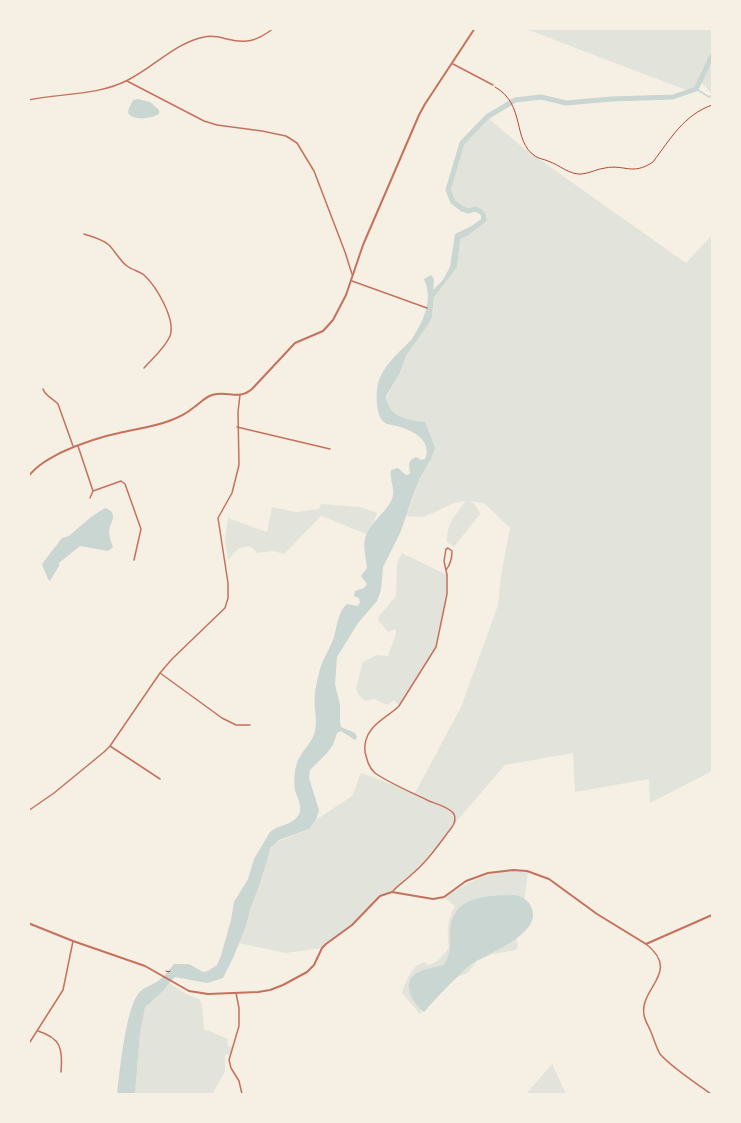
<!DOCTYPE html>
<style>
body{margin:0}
#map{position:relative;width:741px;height:1123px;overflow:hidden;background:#f6efe4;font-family:Spectral,serif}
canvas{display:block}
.frame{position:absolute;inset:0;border:30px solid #f6efe4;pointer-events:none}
</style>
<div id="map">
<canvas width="741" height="1123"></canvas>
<div class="frame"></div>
</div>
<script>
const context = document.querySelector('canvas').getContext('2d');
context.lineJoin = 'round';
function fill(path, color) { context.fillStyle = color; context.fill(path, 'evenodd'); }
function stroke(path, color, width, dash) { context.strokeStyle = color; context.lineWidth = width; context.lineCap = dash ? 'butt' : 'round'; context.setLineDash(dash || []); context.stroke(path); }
fill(new Path2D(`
 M526 29H712V94L703 84 699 85 691 92Z
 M487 117 522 147 686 263 712 235V771L650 803 649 779 575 792 573 753 505 765 455 823 430 855 412 874 392 892 380 896 352 925 322 948 285 953 239 943 246 926 250 910 259 886 267 857 274 843 309 829 316 820 352 796 361 773 415 793 461 707 498 605 501 575 510 528 484 503 469 501 475 504 480 514 454 547 447 542C447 522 455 517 465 501L454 503 424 517 406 516 420 478 431 459 435 448 413 421 402 418 388 407 386 398 399 375 406 356 431 321C433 316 435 299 433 294L443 282 454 258 458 238 466 231 472 229 484 220C481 202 472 214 462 209 456 206 449 198 449 191 448 186 458 151 461 145 465 136 480 124 487 117Z
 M321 504 360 507 377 513 369 535 321 516 284 554 274 551 256 553 255 550 249 546 238 549 228 560 225 540 228 518 267 532 272 507 296 512 319 509Z
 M402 553 447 575V594L436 647 399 706 394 700 387 705 374 699 365 701 358 694 356 688 363 662 377 655 388 656 395 637 396 629 388 632 378 620 379 616 396 596 397 563Z
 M513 870 528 872 521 926 516 938 518 944 516 950 493 954 477 961 467 973 455 978 437 993 420 1014 402 993C406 981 411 966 424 962L429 965C439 961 443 956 449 947 446 934 448 918 455 906L444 897C468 883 484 874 513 870Z
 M169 983 186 994 199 999 202 1005 204 1029 228 1039 227 1046 233 1047 230 1055 225 1054V1072L212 1094H135C137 1079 139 1016 146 1006 152 997 162 993 169 983Z
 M552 1064 566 1094H526Z`), '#e2e4dc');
fill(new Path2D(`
 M138 99 150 102 159 110V114C150 119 134 121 128 113L129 108 133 100Z
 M472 226 469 235 460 239 457 267 434 297 432 317 430 322 406 356 399 375 386 396C387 416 409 421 425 422L435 448 431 459 420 478 412 498 401 531 383 567 381 590 377 601 358 623 337 657 335 684 340 705V722L341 727 355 733 357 737 355 740 341 731 337 733 333 745 326 754 310 770 309 778 319 810 316 820 309 829 279 840 271 847 259 886 250 910 246 926 233 958 223 978 207 983 175 977 169 983 164 990 145 1007 140 1033 135 1094H117C120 1070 125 1013 138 994 143 987 151 986 158 981 164 977 169 970 174 964H189L203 972 208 971 217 965 221 956 231 920 234 902 248 879 254 859 270 832C278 825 292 825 298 816 304 807 297 799 295 790 294 783 294 773 296 767 298 753 312 745 315 731 318 718 313 707 315 694 316 684 319 672 322 663 326 654 331 646 334 637 337 627 338 611 347 604L357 606 360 603 359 598 354 596 355 591 364 588 367 584 361 576 367 568C366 558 363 548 365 539 369 523 386 513 392 499 396 490 389 479 391 470L398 468 406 475 410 474 409 463 412 459 416 457 421 460 425 459C428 452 427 448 424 442 418 433 407 429 397 426 393 425 387 425 384 422 377 417 376 400 377 391 378 369 398 354 412 339 415 334 418 328 421 323 428 307 431 295 424 279L431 275 434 279 433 290 443 280 450 267 455 234Z
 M105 508C119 513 111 521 109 531 109 536 111 542 113 547L108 551 80 546 59 563V566L50 581 48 579 42 564 62 538 69 536 91 517Z
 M515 895C523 897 529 900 532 909 541 935 487 953 470 965 464 969 459 976 453 981 443 991 433 1001 424 1012 411 1001 399 980 421 971 428 968 437 967 444 965 451 953 450 947 450 933 452 895 485 896 515 895Z`), '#c9d6d2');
stroke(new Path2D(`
 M696 89 709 97 712 95`), '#c9d6d2', 1.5);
stroke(new Path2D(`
 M468 232 484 220 483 214 480 211 475 209 469 211 462 209 453 202 448 190 462 143 487 117 515 100 541 97 566 103 612 99 673 97 696 89 712 56`), '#c9d6d2', 5);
stroke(new Path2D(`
 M495 87C526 104 512 141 535 156 539 159 544 159 548 161 560 165 569 175 582 174 590 173 597 169 605 168 625 164 632 176 653 162 671 138 684 115 712 105
 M166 971 169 972 170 971`), '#b5482f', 1);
stroke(new Path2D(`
 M453 64 493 85
 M127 81 204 121 217 125 262 131 286 136 297 143 314 171 345 252 352 274
 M28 100C61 93 97 96 128 80 154 67 175 43 204 37 212 35 219 37 227 39 247 44 257 41 274 28
 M84 234C93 237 102 239 109 245 115 251 120 261 127 266 132 270 139 271 144 275 156 286 176 319 170 336 165 348 152 359 144 368
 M352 281 427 308
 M43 389C45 396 54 399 58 404L73 446
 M237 427 330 449
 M78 446 93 491 121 481 125 484 141 529 134 560
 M90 498 93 491
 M160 673 222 718 236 725H250
 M110 746 160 779
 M28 811 54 793 104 752 110 746 160 673 172 659 225 608 228 598V583L218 518 232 493 239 465 238 412 240 395
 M393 891C398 885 405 881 411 875 427 862 439 844 452 827 455 823 456 819 454 814 449 807 437 804 429 801 415 794 387 782 375 773 369 768 367 760 365 752 364 745 366 736 371 730 378 720 390 715 399 706L436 647 447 594V575L444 561 446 549 448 548 452 551C452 558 451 564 446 570
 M646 944C682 972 639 988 644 1015 645 1021 649 1027 651 1032 654 1039 656 1047 660 1054 670 1066 697 1084 711 1094
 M236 993 239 1008V1026L229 1060 231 1068 239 1081 242 1094
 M38 1031C61 1038 63 1049 61 1072
 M28 1045 63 990 73 941`), '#c5725c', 1.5);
stroke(new Path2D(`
 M28 477C37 465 49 459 62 452 80 444 99 437 119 433 136 429 153 427 169 421 177 418 186 414 193 408 199 404 205 397 212 395 228 390 238 401 252 389L295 343 323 331 333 320 346 295 363 245 419 115 425 104 475 28
 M28 923 73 941 145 966 189 991 208 994 258 992 270 990 283 985 307 972 314 965 322 948 326 944 352 925 380 896 392 892 433 899 444 897 466 881 488 873 513 870 527 871 549 879 597 914 646 944 712 915`), '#c5725c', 2);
</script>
